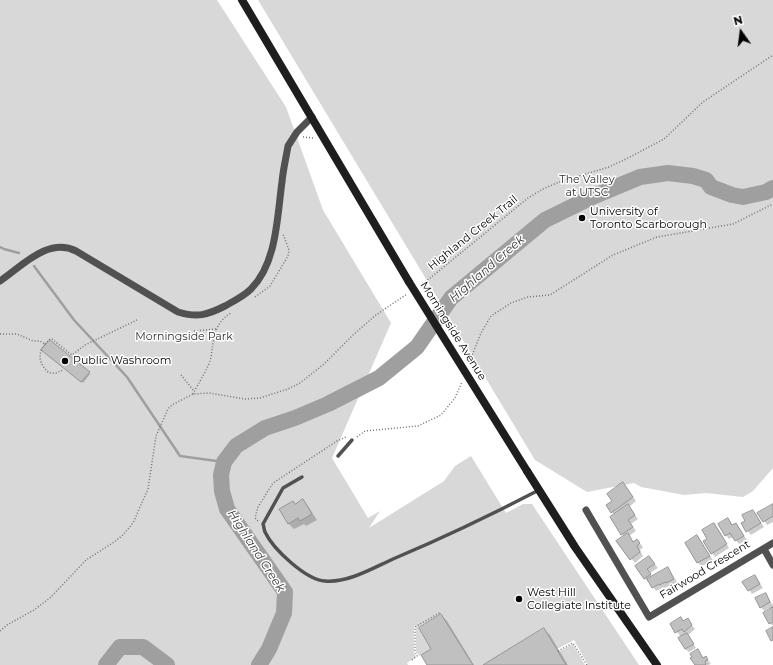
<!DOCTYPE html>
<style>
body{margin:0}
#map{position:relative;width:773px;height:665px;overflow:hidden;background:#fff;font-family:Montserrat,sans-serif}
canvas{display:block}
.north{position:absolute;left:721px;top:12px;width:40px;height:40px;-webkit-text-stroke:3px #fff;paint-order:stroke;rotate:346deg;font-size:11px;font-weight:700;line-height:16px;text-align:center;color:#000}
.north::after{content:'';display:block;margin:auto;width:14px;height:18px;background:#000;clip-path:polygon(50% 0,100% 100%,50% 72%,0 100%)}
</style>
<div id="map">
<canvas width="773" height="665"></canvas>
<div class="north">N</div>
</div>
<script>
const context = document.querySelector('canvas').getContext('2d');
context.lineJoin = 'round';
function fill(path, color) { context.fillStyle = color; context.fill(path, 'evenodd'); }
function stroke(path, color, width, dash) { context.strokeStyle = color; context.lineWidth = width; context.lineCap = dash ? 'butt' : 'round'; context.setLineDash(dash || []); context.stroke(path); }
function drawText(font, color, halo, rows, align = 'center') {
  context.font = font + ' Montserrat,sans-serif'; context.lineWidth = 3; context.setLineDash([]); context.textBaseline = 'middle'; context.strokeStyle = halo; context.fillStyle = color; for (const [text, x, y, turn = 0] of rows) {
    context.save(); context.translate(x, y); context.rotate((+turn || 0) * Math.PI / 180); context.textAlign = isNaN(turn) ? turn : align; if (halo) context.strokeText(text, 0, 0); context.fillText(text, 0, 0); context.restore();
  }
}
fill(new Path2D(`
 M0 0H217L286 107 323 210 391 323 332 458 368 518 380 511 369 528 444 481 455 466 471 456 506 513 523 504H532L639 665H588L574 640 557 649 544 628 483 665H473L441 614 419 628 431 649 419 656 416 651V625L414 627V652L416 657 407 663 408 665H0Z
 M258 0H773V468L753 491 743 497 706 493 684 495 641 487 634 483 587 492 535 460Z
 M573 644 585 665H566L558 652Z`), '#d8d8d8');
fill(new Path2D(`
 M44 352 89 373 90 374 83 383Z
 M626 487 636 501 629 507 638 519 631 524 636 531 629 536 634 542 637 540 643 547 640 550 643 556 635 563 618 541 624 537 611 517 614 515 607 505 613 501Z
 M303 501 308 506 317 520 306 526 304 524 294 529 289 524 280 510 296 505Z
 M773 505V522L767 525 759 513Z
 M753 511 764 527 751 535 742 524 747 521Z
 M728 520 733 525 736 524 739 528 747 540 739 544 733 537 729 539 726 535Z
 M714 524 717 528 729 548 715 557 712 553 709 539Z
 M697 537 713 560 702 566 698 563 686 543Z
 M649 557 658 568 650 573 652 577 668 568 677 582 670 586H669L664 588 663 587 656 591 649 581 648 582 644 578Z
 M755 576 763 588 752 594 744 582Z
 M765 594 773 605V626L770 623 769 608 764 611 761 607Z
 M441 615 447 621 474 665H428Z
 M681 618 684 621 687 619 695 629 688 635 696 648 689 652 685 649 681 637 671 624Z
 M544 629 550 635 568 665H485Z
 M698 650 704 659 706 658 711 664 708 665H696Z`), '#0003');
stroke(new Path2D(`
 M0 247 4 249 19 253
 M34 266 74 320 127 377 180 456 224 462`), '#9f9f9f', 2.5);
stroke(new Path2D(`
 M106 665 120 647H143L167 665
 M259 665 269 649 284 613 285 592 227 509 222 491 221 475 224 462 236 446 265 428 295 418 328 404 379 378 417 347 451 298 545 220 592 197 640 177 668 173 693 176 706 180 711 187 732 195 743 197 766 192 773 188`), '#9f9f9f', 16);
const building = new Path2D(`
 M50 340 90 372 81 382 41 350Z
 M623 482 633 497 611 513 606 505 612 501 607 494Z
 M303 499 312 514 300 521 298 518 288 524 279 509 293 501 295 504Z
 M628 504 635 515 628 520 633 527 621 535 610 517Z
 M773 504V516L763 522 757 513Z
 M753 510 761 523 746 532 741 523 745 521 742 515Z
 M728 518 732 525 736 523 744 536 735 541 730 533 725 536 718 524Z
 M714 523 727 544 711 554 703 541 707 539 702 530Z
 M628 533 633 542 637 539 640 543 637 546 640 552 630 560 616 541Z
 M697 535 710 556 697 563 685 543Z
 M649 556 655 564 647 569 651 574 644 579 635 566Z
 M668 567 674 579 666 583 665 582 660 585 659 584 652 588 647 579Z
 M755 575 760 584 748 591 742 582Z
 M766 593 770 602 760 608 755 598Z
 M773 607V622L769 624 763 613Z
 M441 614 473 665H427L421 655 431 649 419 628Z
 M681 617 683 621 688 618 692 625 684 632 682 629 675 633 670 624Z
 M773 627V640L771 641 766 631Z
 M544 628 566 665H483L499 655Z
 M687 633 694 644 685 649 678 638Z
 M698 649 703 658 706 656 708 660 705 661 706 664 705 665H695L690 658 692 657 690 654Z`);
fill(building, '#c0c0c0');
stroke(building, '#959595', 1);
stroke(new Path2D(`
 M303 137 313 138
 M420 285 429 279 528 198 543 189 559 182 609 167 626 159 664 139 703 102 773 55
 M255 297 270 286 288 256 289 250 283 234
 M194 331 216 329
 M0 334H17L33 341H40L45 344C37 354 39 364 49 373H56L63 370
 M45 344 50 339H52L72 355 85 345 137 320
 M469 363 481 333 491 316 511 303 528 297 550 295 613 255 657 237 733 224 773 204
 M181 375 194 391
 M193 394C198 383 209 368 211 357 214 339 213 324 231 313
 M357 437 365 431 418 426 441 415 455 398 462 382
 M258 521 255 518 258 507 273 483 337 441 346 437
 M0 631 7 625 34 610 50 598 86 560 114 542 123 535 133 523 148 489 156 436 168 409 172 405 193 394 209 393 245 399 260 398 288 389 300 383 324 364 353 335 376 315 407 294
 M558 651 573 643 587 665
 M412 660 417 656 415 651V627L441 612`), '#737373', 1.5, [1, 2]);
stroke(new Path2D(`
 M338 456 352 440
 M302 477 283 488 263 524C264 526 264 530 265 532 273 549 306 580 325 581 348 583 373 568 393 559 443 538 491 515 539 490`), '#515151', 3.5);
stroke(new Path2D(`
 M0 281C22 266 48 237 76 251L178 312C198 318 207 315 225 306 234 301 244 296 251 289 277 263 277 217 282 182 283 170 286 158 288 146L297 132 312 117
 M586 510 649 617 773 543
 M764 549 773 565`), '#515151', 7);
stroke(new Path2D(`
 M242 0 409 282
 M527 471 575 547 657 665`), '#1e1e1e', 8);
stroke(new Path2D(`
 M409 282 527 471`), '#1e1e1e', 8);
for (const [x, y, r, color] of [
 [582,218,4,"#000"],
 [65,361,4,"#000"],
 [519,599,4,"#000"]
]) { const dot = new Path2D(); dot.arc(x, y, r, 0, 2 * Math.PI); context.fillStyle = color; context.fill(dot); stroke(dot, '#fff', 1.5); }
drawText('11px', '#2f2f2f', '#fff', [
 ["The Valley",587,180],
 ["at UTSC",587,193],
 ["Morningside Park",184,337]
]);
drawText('11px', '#000', '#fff', [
 ["University of",590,212],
 ["Toronto Scarborough",590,225],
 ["Public Washroom",73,361],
 ["West Hill",527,593],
 ["Collegiate Institute",527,606]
], 'left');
drawText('11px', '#000', '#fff', [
 ["Highland Creek Trail",473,233,-39],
 ["Morningside Avenue",453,331,58],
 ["Fairwood Crescent",705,570,-31]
]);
drawText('italic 12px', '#404040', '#fff', [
 ["Highland Creek",487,269,-41],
 ["Highland Creek",256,551,57]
]);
</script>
